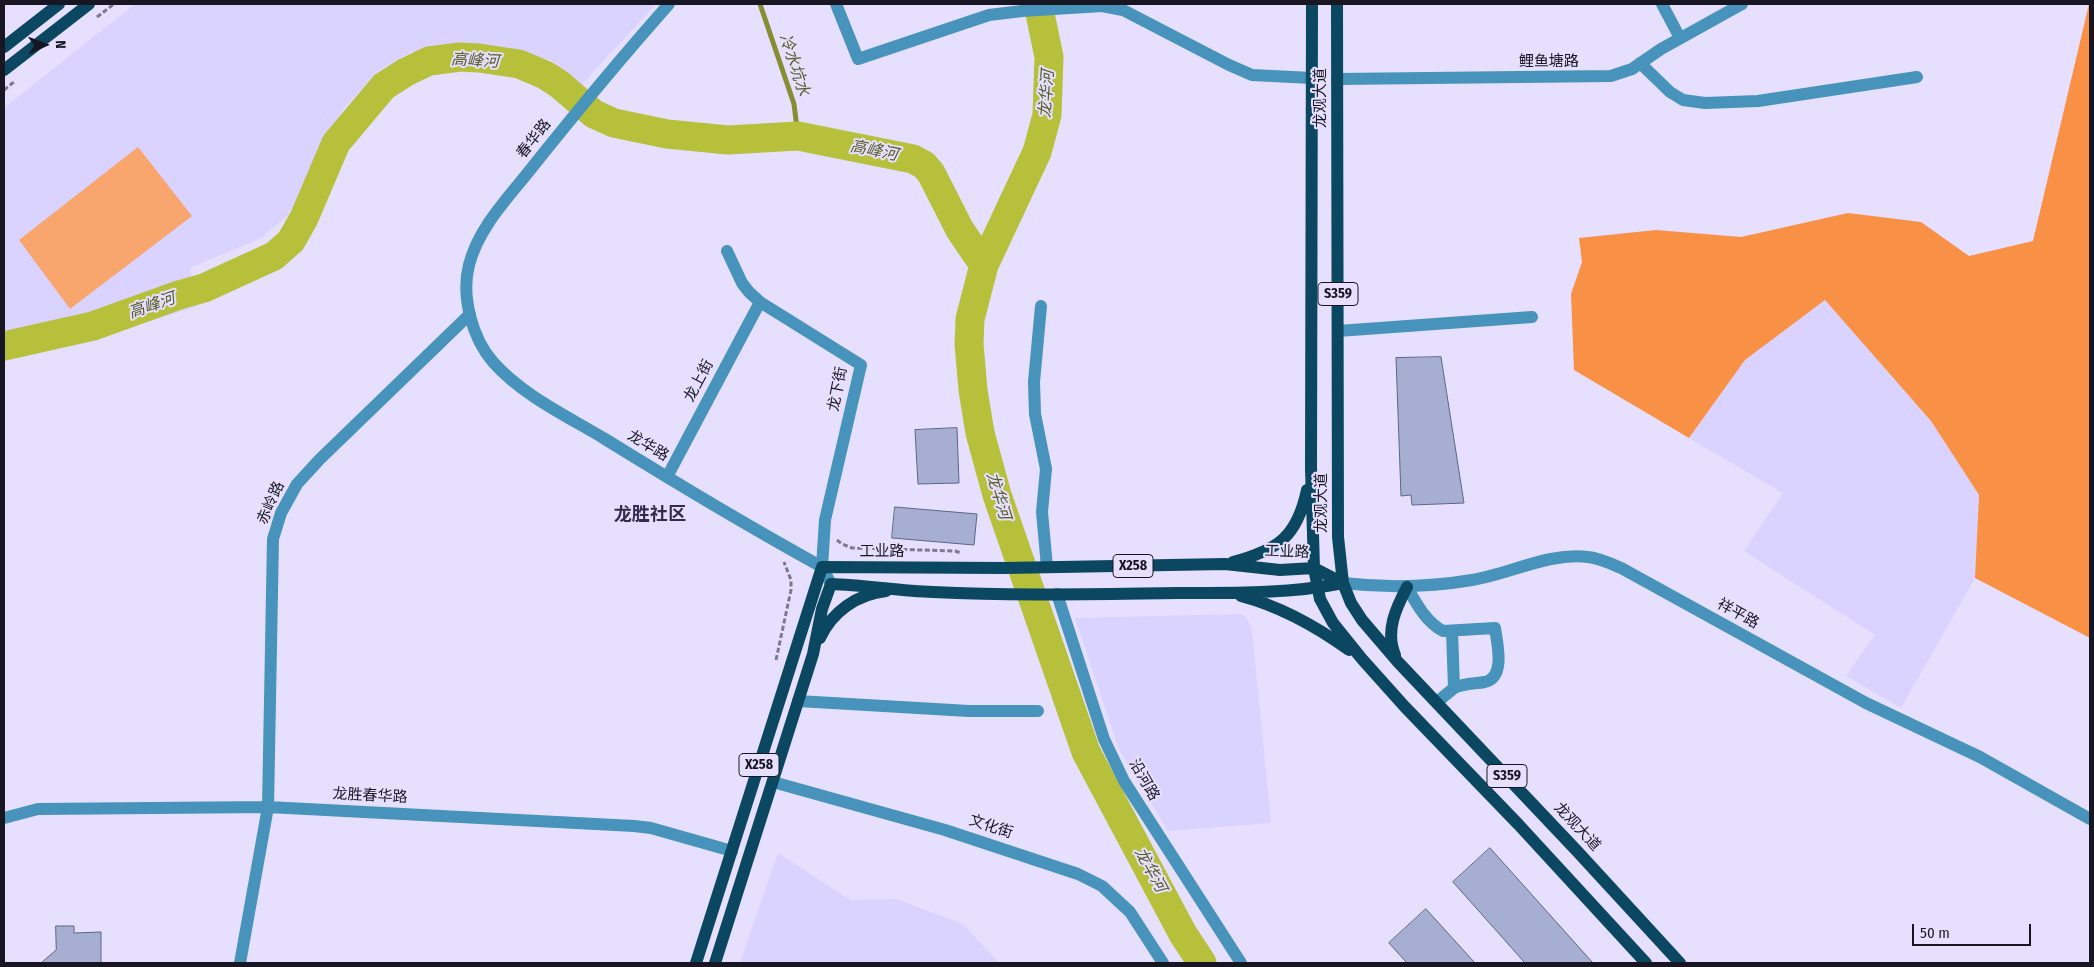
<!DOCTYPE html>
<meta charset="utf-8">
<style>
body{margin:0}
#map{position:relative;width:2094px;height:967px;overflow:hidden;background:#e6e0fe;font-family:"Fira Sans Condensed",sans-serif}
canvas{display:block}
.frame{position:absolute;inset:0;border:5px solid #181623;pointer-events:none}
.north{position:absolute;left:20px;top:20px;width:50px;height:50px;-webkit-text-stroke:4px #e6e0fe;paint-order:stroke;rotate:88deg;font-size:14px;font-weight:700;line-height:20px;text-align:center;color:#181623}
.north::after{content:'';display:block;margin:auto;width:18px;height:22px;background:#181623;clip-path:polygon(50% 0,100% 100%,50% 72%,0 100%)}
.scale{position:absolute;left:1912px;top:924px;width:119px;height:22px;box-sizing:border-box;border:2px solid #181623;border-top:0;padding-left:6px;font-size:15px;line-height:18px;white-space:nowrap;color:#181623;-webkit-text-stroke:4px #e6e0fe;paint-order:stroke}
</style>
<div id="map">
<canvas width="2094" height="967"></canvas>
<div class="frame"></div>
<div class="north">N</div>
<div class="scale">50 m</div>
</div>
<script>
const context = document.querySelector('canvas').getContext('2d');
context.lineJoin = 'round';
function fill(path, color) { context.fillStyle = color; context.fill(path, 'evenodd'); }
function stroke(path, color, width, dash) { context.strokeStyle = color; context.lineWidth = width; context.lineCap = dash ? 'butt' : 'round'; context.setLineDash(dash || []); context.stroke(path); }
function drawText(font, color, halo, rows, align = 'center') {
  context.font = font + ' "Fira Sans Condensed","Noto Sans SC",sans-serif'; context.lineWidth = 4; context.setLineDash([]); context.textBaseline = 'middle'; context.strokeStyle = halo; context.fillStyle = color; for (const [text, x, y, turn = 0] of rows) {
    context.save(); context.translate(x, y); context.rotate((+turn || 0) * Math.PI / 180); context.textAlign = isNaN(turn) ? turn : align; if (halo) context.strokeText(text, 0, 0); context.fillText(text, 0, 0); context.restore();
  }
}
fill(new Path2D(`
 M135 4H656L581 85 551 60 506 51 459 48 411 52 378 71 342 111 315 170 288 215 261 238 190 268 196 307 75 344 4 361V108Z
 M1825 300 1931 421 1979 495 1975 578 1901 708 1846 676 1875 635 1744 551 1783 493 1689 438 1745 360Z
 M1242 614 1248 620 1252 631 1271 823 1168 831 1118 747 1075 618Z
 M778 853 850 900 896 899 963 924 999 963H740Z`), '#dad2ff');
fill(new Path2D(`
 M138 147 192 216 70 309 19 240Z`), '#f8a56e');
fill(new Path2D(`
 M2089 4H2090V638L1975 578 1979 495 1931 421 1825 300 1745 360 1689 438 1574 370 1571 294 1582 262 1579 238 1656 230 1741 237 1848 213 1921 222 1969 256 2033 241Z`), '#f89146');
stroke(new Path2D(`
 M760 4 794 104 798 136`), '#878d33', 5);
stroke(new Path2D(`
 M1038 4 1049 57 1047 115 1037 152 984 265 970 319 969 344 973 390 980 433 997 495 1086 752 1183 934 1202 963
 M4 346 93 326 179 295 204 288 274 256 291 241 304 218 336 143 384 86 406 72 429 61 460 57 479 58 519 64 545 75 559 84 594 114 614 123 667 134 728 140 798 136 913 159 924 165 931 173 960 230 984 265`), '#b6c03a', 29);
const building = new Path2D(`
 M1441 357 1464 503 1412 505 1411 495 1401 496 1396 358Z
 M957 428 959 483 918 484 915 430Z
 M895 507 977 514 974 545 892 538Z
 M1490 848 1593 963H1525L1453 882Z
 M1426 909 1475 963H1407L1389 943Z
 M56 926H74V933L101 932V963H41L56 950Z`);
fill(building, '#a6afd2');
stroke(building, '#5d6585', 1);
stroke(new Path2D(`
 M97 17 114 4
 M4 90 15 81
 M837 540 842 544 852 548 955 551 961 553
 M776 660 791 590V580L784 562`), '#7d798e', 3, [5, 2.5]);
stroke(new Path2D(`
 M669 4C622 57 578 110 534 165 510 196 479 226 469 265 461 296 472 338 493 362 522 395 567 416 605 439 676 483 748 526 822 567L831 584
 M836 4 858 59 989 15 1022 11 1102 6 1123 10 1229 65 1252 75 1312 78
 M1662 4 1680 38
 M1640 63 1670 92 1683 100 1705 103 1758 101 1917 77
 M1337 79 1611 76 1632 69 1661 49 1742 4
 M727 251 742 283 749 292 760 302 861 365 825 520 822 567
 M1041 306 1034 382 1035 414 1046 469 1042 512 1047 567
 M1338 331 1532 317
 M667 477 760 302
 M1343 583C1386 588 1430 587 1472 580 1510 574 1549 552 1588 557 1600 558 1612 564 1623 569L1866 703 1980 757 2090 819
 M1407 587C1416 603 1426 622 1443 631L1495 628C1497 643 1506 677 1485 682 1475 684 1465 683 1454 688L1452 631
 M1057 594 1104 739 1124 781 1241 963
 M798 701 969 711H1038
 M1437 702 1454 688
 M773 782 945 830 1078 874 1102 886 1130 912 1163 963
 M4 818 38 809 268 807 634 826 651 828 732 851
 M240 963 268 807 273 539 281 513 297 484 320 459 470 314`), '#4793bb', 12);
stroke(new Path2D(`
 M1312 4 1311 468 1314 568 1320 599 1333 623 1362 659 1405 707 1518 824 1646 963
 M1337 4 1338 537 1343 583 1351 603 1362 620 1398 662 1577 851 1680 963
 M4 47 59 4
 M4 70 89 4
 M1233 562C1278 550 1297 537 1307 490
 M1241 596C1279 606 1317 627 1349 650
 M820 638C832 612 857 594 886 591
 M1395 655C1385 631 1396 608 1407 587
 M696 963 822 567 1005 568 1225 564 1280 570 1314 568 1343 583
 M715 963 813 654 822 609 831 584C865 585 899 591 933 592 1014 596 1095 594 1177 593 1232 593 1289 594 1343 583`), '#0c4761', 12);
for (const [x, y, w] of [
 [1338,294,40],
 [1133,566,40],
 [759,765,40],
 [1507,776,40]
]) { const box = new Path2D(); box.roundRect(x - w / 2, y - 11.5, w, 23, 4); context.fillStyle = '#e6e0fe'; context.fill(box); stroke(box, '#181623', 1); }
drawText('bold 14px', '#181623', null, [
 ["S359",1338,294],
 ["X258",1133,566],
 ["X258",759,765],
 ["S359",1507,776]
]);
drawText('15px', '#181623', '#e6e0fe', [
 ["鲤鱼塘路",1549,62],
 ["龙观大道",1321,98,-90],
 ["春华路",534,139,-52],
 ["龙上街",699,381,-62],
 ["龙下街",838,389,-79],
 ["龙华路",648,446,31],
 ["赤岭路",271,503,-66],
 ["龙观大道",1322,503,-90],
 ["工业路",882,552],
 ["工业路",1287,552,2],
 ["祥平路",1738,614,29],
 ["沿河路",1144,780,60],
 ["龙胜春华路",370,796,3],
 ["文化街",991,827,18],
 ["龙观大道",1577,827,47]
]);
drawText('italic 16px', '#565b28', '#e6e0fe', [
 ["高峰河",475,61,3],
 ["冷水坑水",794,65,72],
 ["龙华河",1047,94,-86],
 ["高峰河",874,151,11],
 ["高峰河",152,306,-19],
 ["龙华河",998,496,73],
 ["龙华河",1150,870,61]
]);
drawText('bold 18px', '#332c49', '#e6e0fe', [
 ["龙胜社区",650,515]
]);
</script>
